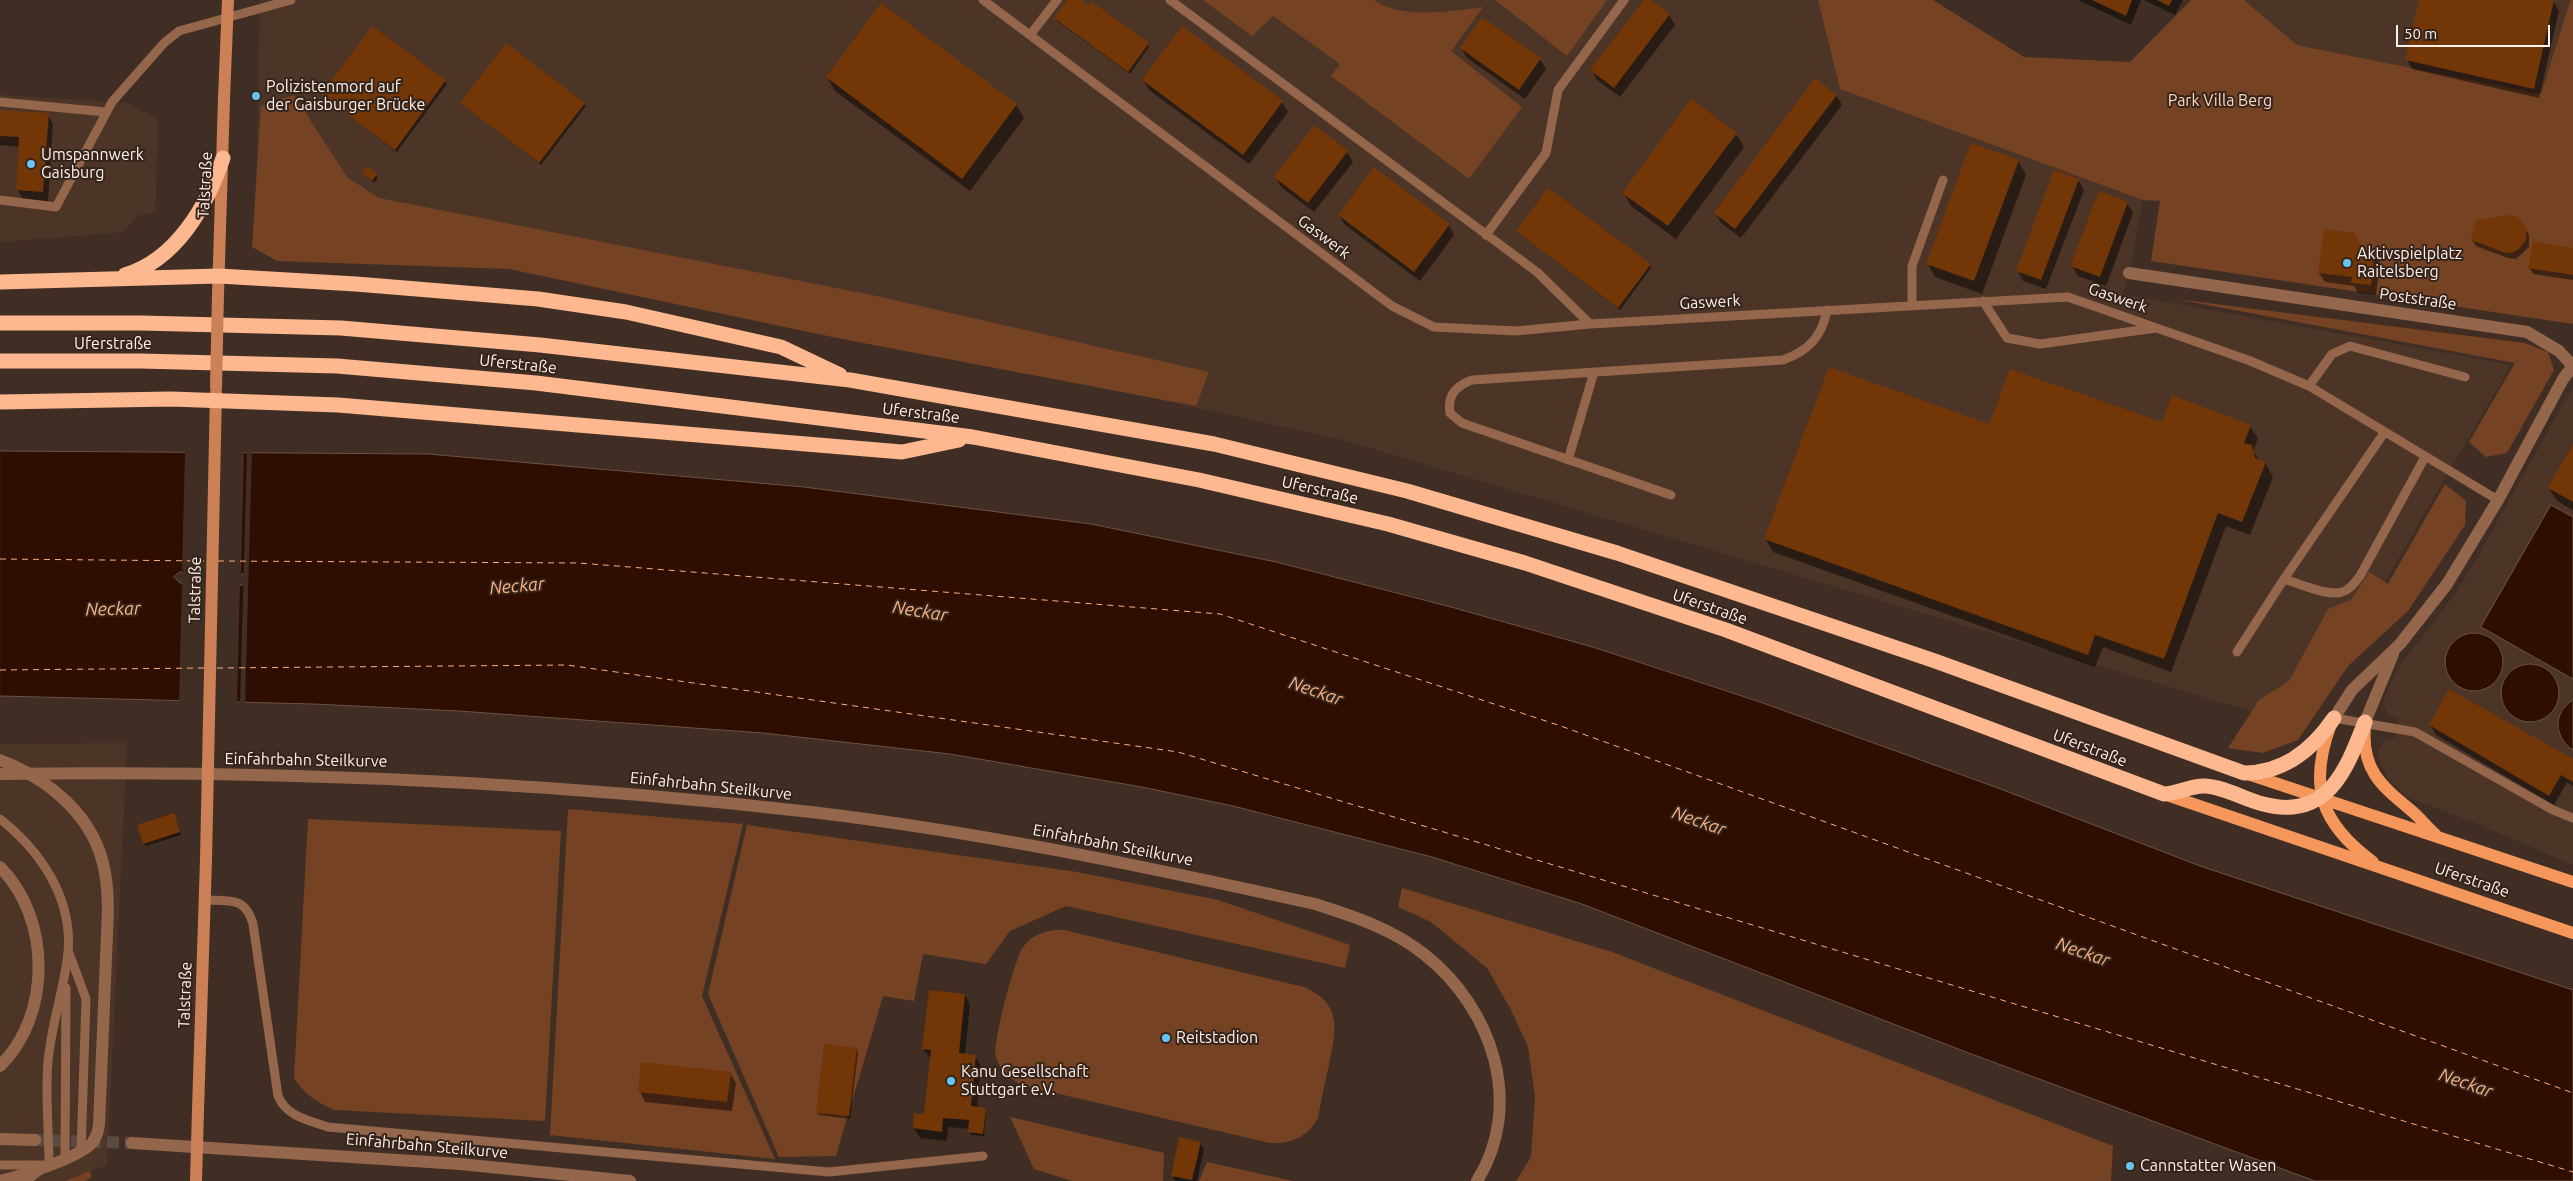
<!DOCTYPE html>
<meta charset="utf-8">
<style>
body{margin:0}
#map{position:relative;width:2573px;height:1181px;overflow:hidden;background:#402e24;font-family:Ubuntu,sans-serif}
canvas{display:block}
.scale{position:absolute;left:2396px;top:25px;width:154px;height:22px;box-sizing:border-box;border:2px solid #fdf1ea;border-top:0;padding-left:6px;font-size:15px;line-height:18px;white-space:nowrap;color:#fdf1ea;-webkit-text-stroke:4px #35241a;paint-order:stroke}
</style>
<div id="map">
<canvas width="2573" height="1181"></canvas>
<div class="scale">50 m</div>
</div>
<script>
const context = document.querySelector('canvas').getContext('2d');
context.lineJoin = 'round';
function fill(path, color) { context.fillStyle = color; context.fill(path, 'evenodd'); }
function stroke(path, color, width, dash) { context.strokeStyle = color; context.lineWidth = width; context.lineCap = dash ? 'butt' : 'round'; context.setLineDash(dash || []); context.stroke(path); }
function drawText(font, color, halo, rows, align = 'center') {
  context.font = font + ' Ubuntu,sans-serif'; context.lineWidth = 4; context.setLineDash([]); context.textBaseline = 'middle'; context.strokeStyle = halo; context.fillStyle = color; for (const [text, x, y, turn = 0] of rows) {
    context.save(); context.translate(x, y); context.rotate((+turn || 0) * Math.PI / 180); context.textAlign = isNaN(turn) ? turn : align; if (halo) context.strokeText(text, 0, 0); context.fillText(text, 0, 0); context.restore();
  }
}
fill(new Path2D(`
 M260 0H1818L1840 89 2143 200 2129 273 2122 294 2511 365 2301 726 1344 440 784 318 504 264 255 244Z
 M2244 0H2573L2562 98 2297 45Z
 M0 95 128 103 158 120 155 212 137 216 124 232 0 242Z
 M2573 386V865L2478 824 2407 797 2387 778 2377 754 2383 741 2396 737 2399 718 2387 713 2383 703 2391 682 2402 663 2455 594 2476 560Z
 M127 743 107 1165 64 1181H0V744Z`), '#4c3527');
fill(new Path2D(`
 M1203 0H1374C1402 20 1452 11 1483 7L1451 51 1522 107 1469 179 1331 76 1340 64 1273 16 1252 36Z
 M1495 0H1607L1567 56Z
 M1818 0H1933L2024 57 2130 62 2191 0H2244L2297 45 2541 94 2568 8 2571 0H2573V324L2151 261 2160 201 2143 200 1840 89Z
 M294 95 347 177 379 198 872 295 1209 372 1196 406 842 339 509 269 277 261 252 247 261 106Z
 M2176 299 2525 343 2548 352 2554 370 2507 453 2486 457 2469 442 2515 363Z
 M2445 484 2466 501 2465 525 2408 611 2348 666 2298 740 2263 753 2228 748 2259 700 2289 681 2328 609 2351 600 2369 572 2388 584Z
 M568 809 743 824 702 996 775 1159 550 1135Z
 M308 819 561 831 545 1121 335 1110C320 1105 302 1092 294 1078Z
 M747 825 1077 872 1218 900 1350 945 1345 968 1066 906 1010 931 986 964 923 954 914 1001 883 996 836 1156 779 1157 708 994Z
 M1402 888 1612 952 2113 1146 2111 1181H1516L1531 1157 1535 1096 1528 1047 1511 1010 1487 968 1431 922 1398 907Z
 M1054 930H1064L1304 987C1343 1004 1336 1030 1329 1065 1325 1083 1321 1100 1318 1118 1307 1137 1292 1144 1270 1143L1025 1086C1011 1080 1001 1072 996 1057 992 1045 1014 961 1022 949 1029 937 1041 932 1054 930Z
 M1010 1117 1164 1153 1163 1181H1072L1034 1169Z
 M1207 1162 1293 1181H1199Z
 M90 1171 92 1177 85 1181H65Z`), '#754323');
const water = new Path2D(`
 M0 451 428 454 804 487 1091 524 1276 562 1451 607 1596 648 1763 703 1998 788 2200 866 2573 990V1181H2315L1966 1052 1582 904 1432 857 1233 806 1142 787 950 754 763 733 459 711 314 704 0 696ZM180 572 243 574 248 580 242 585 180 583 174 577Z
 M2551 505 2573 517V679L2481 627Z
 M2445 662a29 29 0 1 1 58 0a29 29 0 1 1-58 0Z
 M2501 693a29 29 0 1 1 58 0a29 29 0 1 1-58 0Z
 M2573 700V750C2554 737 2552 713 2573 700Z`);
fill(water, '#2d0e00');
stroke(water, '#6b5246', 1);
fill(new Path2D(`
 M185 450H244L241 576 182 574Z
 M247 450H252L245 704H240Z
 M182 581 240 583 237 704 179 703Z`), '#402e24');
fill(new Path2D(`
 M1069 0H1079L1148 44 1149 47 1130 74 1057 21 1056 18Z
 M1645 0H1649L1669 15 1675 25 1620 97 1597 80 1592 70Z
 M2078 0H2141L2131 25Z
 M2144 0H2183L2175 15Z
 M2420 0 2553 1 2559 11 2539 98 2412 69 2407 59Z
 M882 5 1016 105 1024 118 970 191 835 91 827 77Z
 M1182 28 1282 102 1288 112 1249 164 1149 90 1143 80Z
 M1461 48 1540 59 1546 69 1525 99 1467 58Z
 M445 81 447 84 397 152 322 95Z
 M1836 95 1842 105 1741 238 1721 223 1715 213Z
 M461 103 584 104 586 106 541 165Z
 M0 111 48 114 53 124 48 201 23 199 17 189 20 147 0 145Z
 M1736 134 1744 147 1676 239 1631 206 1624 193Z
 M1347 152 1353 162 1314 212 1281 187 1276 177Z
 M2018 161 2026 175 1982 294 1935 277 1927 263Z
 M363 173 376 175 378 178 374 183Z
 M2078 180 2084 190 2046 289 2023 281 2018 271Z
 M2127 203 2133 213 2106 286 2078 276 2072 266Z
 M1339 215 1449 225 1454 235 1420 281 1345 225Z
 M2525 228 2529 235V247L2516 259 2508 258 2476 246 2472 240Z
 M1517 231 1650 265 1651 268 1620 310Z
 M2360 244 2364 252 2374 253 2380 263 2376 295 2358 293 2354 286 2325 282 2319 273Z
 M2573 249V280L2533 274 2530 268Z
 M2163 423 2250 426 2258 439 2253 451 2259 460 2265 463 2273 477 2250 535 2226 526 2171 672 2103 647 2095 667 1773 552 1765 538 1990 425Z
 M2573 446V510L2557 501 2549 488Z
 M2430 725 2573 760V786L2567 782 2554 805 2436 735Z
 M174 815 181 835 146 846 144 843Z
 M965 995 970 1005 965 1055 975 1056 981 1066 977 1108 985 1109 986 1111 984 1136 971 1135 970 1129 948 1127 947 1141 920 1138 914 1128 916 1115 925 1116 931 1059 923 1049Z
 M856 1049 858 1052 850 1119 819 1115 817 1112Z
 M730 1073 736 1083 732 1111 645 1102 640 1092Z
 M1200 1143 1204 1149 1197 1181H1175L1172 1175Z`), '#0007');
stroke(new Path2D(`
 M0 559 207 561
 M218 561 579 563 1220 614 1558 725 2573 1093
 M217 668 567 665 1178 752 2573 1172
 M0 670 205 668`), '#fab084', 1, [6, 5]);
fill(new Path2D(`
 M1067 0H1081L1089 6 1092 2 1149 43 1128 72 1054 18Z
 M1644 0H1651L1670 14 1614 88 1590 70Z
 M2092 0H2132L2126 16Z
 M2157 0H2172L2169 6Z
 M2419 0H2554L2534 89 2405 60Z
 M881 3 1017 104 962 179 826 77Z
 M1482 17 1541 58 1519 90 1460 48Z
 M372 26 446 80 395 150 321 95Z
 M1182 26 1283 101 1243 155 1142 80Z
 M506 43 585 103 539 163 460 103Z
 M1815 78 1837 95 1735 229 1714 213Z
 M1691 99 1737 133 1668 226 1622 193Z
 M0 110 49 113 43 192 16 190 19 137 0 136Z
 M1314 125 1348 151 1308 203 1274 177Z
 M1971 143 2019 160 1974 281 1926 264Z
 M367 166 377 174 372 181 362 173Z
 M1374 167 1450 224 1414 272 1338 215Z
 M2054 170 2079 179 2041 280 2016 271Z
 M1548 188 1651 264 1618 308 1516 231Z
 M2099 191 2128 202 2100 277 2070 266Z
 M2510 215 2518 217 2526 227V240L2519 249 2512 253 2503 252 2471 240 2476 220Z
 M2324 229 2355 233 2363 251 2375 252 2371 285 2351 283 2352 277 2318 273Z
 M2533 241 2573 248V275L2528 268Z
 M1829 367 1989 424 2010 369 2162 422 2172 395 2251 425 2244 443 2252 445 2255 458 2266 462 2242 522 2218 513 2164 659 2095 635 2088 655 1764 539Z
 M2573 444V502L2548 488Z
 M2449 689 2573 759V782L2561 775 2549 796 2429 725Z
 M174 813 180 832 143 844 137 825Z
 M929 990 965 994 959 1053 976 1055 971 1106 986 1108 983 1134 968 1132 969 1120 943 1118 942 1132 913 1128 914 1113 924 1114 931 1050 922 1049Z
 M824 1044 857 1048 849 1116 816 1113Z
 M641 1062 731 1072 727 1102 638 1092Z
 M1179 1137 1201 1142 1192 1180 1171 1176Z`), '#723607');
stroke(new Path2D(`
 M35 1140 132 1143`), '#5c4b42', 12, [12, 6]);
stroke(new Path2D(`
 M983 0 1392 306 1434 327 1516 331 1590 324 2068 297 2248 360 2309 386 2498 500
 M1170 0 1537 272 1590 324
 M1030 35 1057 0
 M0 102 106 112
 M0 200 56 207 112 102 164 43 179 31 291 0
 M1486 235 1546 153 1558 90 1624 0
 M1983 301 2007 338 2040 344 2156 328
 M1912 305V266L1943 180
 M2309 386 2332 354 2350 346 2465 377
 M1568 460 1594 372
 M1671 495 1462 423 1450 413C1447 395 1456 386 1472 380L1783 360C1808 351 1822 337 1827 310
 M2284 579 2384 433
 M2237 652 2284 579C2297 583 2329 597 2342 592 2350 590 2355 582 2360 576L2425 457
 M2334 718 2415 732 2553 810 2573 818
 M0 819C41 851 73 899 68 953 64 990 51 1025 48 1062 45 1096 49 1131 49 1165
 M204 900C229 901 245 896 253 924L278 1096C287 1117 308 1120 328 1127L829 1172 983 1156
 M69 953 86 999 81 1152
 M65 1158 66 988
 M0 1165H43
 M26 1181 38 1172`), '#94664b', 9);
stroke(new Path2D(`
 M2129 273 2527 332 2559 351 2573 366
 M2334 718 2352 690 2400 644 2447 584 2498 500 2563 379 2573 366
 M2365 722 2393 654
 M0 774C271 770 542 781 811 812 981 832 1148 867 1315 904 1353 916 1393 929 1425 955 1492 1008 1525 1104 1477 1181
 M0 867C51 918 52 1015 0 1066
 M0 1139 35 1140
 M132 1143 460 1164 630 1181
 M0 1181C21 1176 78 1158 92 1143 96 1138 98 1132 99 1125L106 957`), '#94664b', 12);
stroke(new Path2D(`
 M218 294 224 99
 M215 439 216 392
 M198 1110 206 859`), '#cb8155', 12);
stroke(new Path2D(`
 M2331 724C2308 786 2320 823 2373 862
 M2365 727C2361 771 2383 787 2413 812 2421 819 2427 827 2435 834
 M2248 774 2573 882
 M2164 794 2573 933`), '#f5965b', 12);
stroke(new Path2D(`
 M125 275C176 260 207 206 223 158
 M0 282 219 276 356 284 538 299 626 312 781 347 840 375
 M0 323H141L341 328 540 345 850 380 1214 444 1407 491 1617 553 1935 661 2244 773C2284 773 2313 749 2334 718
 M0 361H140L337 366 536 383 973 437 1199 480 1388 524 1525 563 1726 630 2164 794C2178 794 2191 785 2205 786 2224 787 2244 799 2263 804 2327 821 2346 771 2365 722
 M0 402 171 399 338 405 902 452 959 440`), '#fdb890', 15);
stroke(new Path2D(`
 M0 760C49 779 96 817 105 873 110 900 107 929 106 957`), '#94664b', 12);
stroke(new Path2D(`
 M224 99 228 0
 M216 387 218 294
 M206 859 215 439
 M196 1181 198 1110`), '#cb8155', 12);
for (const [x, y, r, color] of [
 [256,96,5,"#68c4f0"],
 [31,164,5,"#68c4f0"],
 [2347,263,5,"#68c4f0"],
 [1166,1038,5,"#68c4f0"],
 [951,1081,5,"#68c4f0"],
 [2130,1166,5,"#68c4f0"]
]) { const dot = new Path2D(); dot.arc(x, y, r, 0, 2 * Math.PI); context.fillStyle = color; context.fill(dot); stroke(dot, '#35241a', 2); }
drawText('16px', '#fdf1ea', '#35241a', [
 ["Polizistenmord auf",266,87],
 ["der Gaisburger Brücke",266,105],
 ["Umspannwerk",41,155],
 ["Gaisburg",41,173],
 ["Aktivspielplatz",2357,254],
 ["Raitelsberg",2357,272],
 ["Reitstadion",1176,1038],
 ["Kanu Gesellschaft",961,1072],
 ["Stuttgart e.V.",961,1090],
 ["Cannstatter Wasen",2140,1166]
], 'left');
drawText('16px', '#fdd6c1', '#35241a', [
 ["Park Villa Berg",2220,101]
]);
drawText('16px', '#fdf1ea', '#35241a', [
 ["Talstraße",205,185,-87],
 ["Gaswerk",1324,237,37],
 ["Gaswerk",2118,298,19],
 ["Poststraße",2418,299,8],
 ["Gaswerk",1710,302,-3],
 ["Uferstraße",113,344],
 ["Uferstraße",518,364,6],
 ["Uferstraße",921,413,7],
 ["Uferstraße",1320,490,13],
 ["Talstraße",195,590,-89],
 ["Uferstraße",1710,607,19],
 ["Uferstraße",2090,748,21],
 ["Einfahrbahn Steilkurve",306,760,1],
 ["Einfahrbahn Steilkurve",711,786,6],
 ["Einfahrbahn Steilkurve",1113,845,11],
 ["Uferstraße",2472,880,19],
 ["Talstraße",185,995,-88],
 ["Einfahrbahn Steilkurve",427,1146,5]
]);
drawText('italic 18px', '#fab084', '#35241a', [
 ["Neckar",517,586,-5],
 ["Neckar",113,609,-1],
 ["Neckar",920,611,9],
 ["Neckar",1316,691,19],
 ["Neckar",1699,821,19],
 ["Neckar",2083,952,19],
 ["Neckar",2466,1083,19]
]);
</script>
